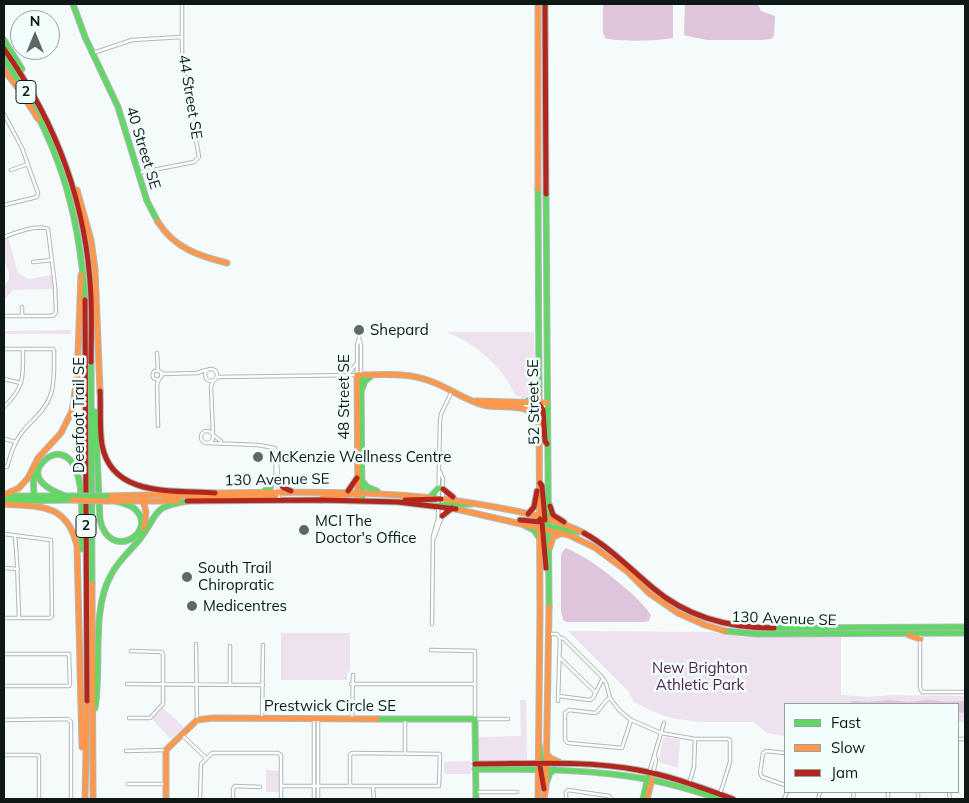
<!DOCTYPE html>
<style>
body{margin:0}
#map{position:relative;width:969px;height:803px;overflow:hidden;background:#f5fbfa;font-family:Mulish,sans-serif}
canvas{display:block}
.frame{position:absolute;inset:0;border:5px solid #0e1917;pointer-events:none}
.legend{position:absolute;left:784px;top:703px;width:175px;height:90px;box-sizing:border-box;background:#f2fefb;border:1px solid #97a2a0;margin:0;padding:6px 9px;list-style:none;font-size:15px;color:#0e1917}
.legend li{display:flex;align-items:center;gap:10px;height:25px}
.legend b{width:25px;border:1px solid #97a2a0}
.north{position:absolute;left:10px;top:10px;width:50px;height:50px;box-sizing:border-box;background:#f2fefb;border:1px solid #97a2a0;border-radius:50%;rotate:0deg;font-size:14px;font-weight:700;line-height:20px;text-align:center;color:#0e1917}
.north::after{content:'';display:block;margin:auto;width:18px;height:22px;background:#5f6866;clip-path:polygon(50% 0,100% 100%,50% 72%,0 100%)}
</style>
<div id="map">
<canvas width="969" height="803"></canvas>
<div class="frame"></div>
<ul class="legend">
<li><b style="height:6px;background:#63d668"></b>Fast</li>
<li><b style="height:6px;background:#ff974d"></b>Slow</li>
<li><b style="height:6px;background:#b3261e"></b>Jam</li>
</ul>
<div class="north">N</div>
</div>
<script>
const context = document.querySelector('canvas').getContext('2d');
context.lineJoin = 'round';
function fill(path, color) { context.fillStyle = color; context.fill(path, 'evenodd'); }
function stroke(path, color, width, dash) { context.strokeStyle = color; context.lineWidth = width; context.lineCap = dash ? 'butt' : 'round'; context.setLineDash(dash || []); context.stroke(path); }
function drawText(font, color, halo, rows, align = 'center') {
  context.font = font + ' Mulish,sans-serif'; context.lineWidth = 5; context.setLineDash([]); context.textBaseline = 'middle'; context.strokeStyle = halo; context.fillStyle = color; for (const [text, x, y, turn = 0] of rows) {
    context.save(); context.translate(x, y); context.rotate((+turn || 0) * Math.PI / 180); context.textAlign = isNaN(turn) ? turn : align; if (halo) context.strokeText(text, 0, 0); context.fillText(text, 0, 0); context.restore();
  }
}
fill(new Path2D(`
 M8 237 18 273 29 279 52 275 53 289 13 290 4 300V284L9 280V272L4 260V239Z
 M71 330V334H4V331Z
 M446 332H534C534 346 538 390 529 398L521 399V396H516C502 366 477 344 446 332Z
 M568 631 712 632 743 637 748 635 798 636 841 635V695L870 697 891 695 965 696V722H958V704H785V736L767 733 753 722H699L671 718 652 711 634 702 628 691Z
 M281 633H350V670L347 675V680H281Z
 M520 700H526L527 760 479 761V737L521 736Z
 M163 708 184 727 171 739 152 719Z
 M666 737 680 740 678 768 659 762 663 738Z
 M471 761V774H444V762Z
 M266 770 279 771V792H266Z`), '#ede2ed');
fill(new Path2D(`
 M603 4H673V38C660 41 616 42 605 38L603 33Z
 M685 4H758L761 11 775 16 774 36 771 39 762 40H707L687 36 684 35Z
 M566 548C574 552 583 556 590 561 608 573 640 598 651 615L649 621 643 622H567L563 620 561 611V555L563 551Z
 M888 700 908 702 929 700 949 702 965 701V713L958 712V704H849L852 701 869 702Z`), '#dfc5dc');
const street = new Path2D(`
 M93 53 132 40 182 37
 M4 114 22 148 38 193 37 197 4 205
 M11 170 28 164
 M138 173 194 162 199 157 182 60V4
 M4 237C14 233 38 224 48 229L55 286 56 312 54 315 50 316H4
 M33 262 52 260
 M22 307V315
 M359 338 361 345V375
 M4 349H53L54 351C54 365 55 381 51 394 46 410 33 419 23 431 14 442 11 454 7 467H4
 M157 353 158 371
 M205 375a6 6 0 1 1 12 0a6 6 0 1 1-12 0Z
 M152.5 375a4.5 4.5 0 1 1 9 0a4.5 4.5 0 1 1-9 0Z
 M161 372 164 374 197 373 206 370
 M348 375 356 364
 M217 377 357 375V345L359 338
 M4 379 21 383
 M213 381 211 387 213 435 221 441
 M525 406H547
 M4 407C25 386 23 378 23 349
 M158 426 157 384 159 379
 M201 437a6 6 0 1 1 12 0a6 6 0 1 1-12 0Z
 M4 439 16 442
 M208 443 258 445 275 448 277 457 279 500
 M275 491 276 454
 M4 534 51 540 52 616 50 618H4
 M15 535 17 562 19 618
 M434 538 442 516 443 479 440 472
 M4 568 18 569
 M432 624 433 536 438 519 440 421 441 414 452 391
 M920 633V687L922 692H965
 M548 634H557L560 638
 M196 644 197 720
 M230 646V685
 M431 650 475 651V719H508
 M4 654H69L70 684 69 686H4
 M559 657 595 692
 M127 684 263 685
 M351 684H475
 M558 696 590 700 593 698 603 678
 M558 701 560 638H563L601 676 606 683 610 698
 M129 718H150L163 704V654L161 652 131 651
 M262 718 263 645
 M314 719V799
 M318 719V799
 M352 719 353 675
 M4 720 68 719 71 722V799
 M631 720 622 748 568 743 565 740V713L569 710 595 713C602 709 603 701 610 698L619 710 631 720 661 733 695 739H727L730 740V762L720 794
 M182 735 206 758
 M958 739H965
 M126 751 166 750
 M405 753V720
 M785 753 766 751 763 753 760 773 762 777 785 785
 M4 755H37L39 756V799
 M649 773 664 723
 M653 774 656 760 655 756
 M128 784H166
 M689 784 694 767 695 739
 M281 786H439L440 754 352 753 350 755V786
 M373 787 374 799
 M476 792H517
 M888 792V799
 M949 792 950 799
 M200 799 201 764 212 753H278L281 755V799
 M233 799V789L235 786 260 787
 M566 799V792L568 790 609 796 611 799
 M784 799 787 792
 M818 799 820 792
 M853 799 854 792
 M918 799V792`);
const fast = new Path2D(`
 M73 4 85 37 118 107 147 201 158 222
 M4 40 22 69
 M4 59C57 137 79 207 85 300
 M538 189 539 392
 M546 194 549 607
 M91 362 92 584
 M361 375 362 500
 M362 389 365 381 371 376
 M528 401 533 400 538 391
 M95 412 100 520C110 563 159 532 135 509 130 504 120 503 113 500
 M33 471 34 496 40 501
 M363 482 367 487 377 491
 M263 492 270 487 275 477
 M4 496H72
 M66 496C51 491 25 478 45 460 49 456 56 453 62 455 88 462 81 528 81 549
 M431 496 439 488
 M4 501 72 500
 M439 505 472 504
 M524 525 534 530 538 536
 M546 526 578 532
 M774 628 965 627
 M725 631 757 634 965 633
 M95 708C102 667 91 610 111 575 118 561 130 551 140 539 160 512 151 507 188 501
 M377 719H475L476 799
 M539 744 542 764
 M475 769C526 769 577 769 627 776 659 780 690 789 720 799
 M547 781 550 773 555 769
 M643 799 648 777`);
const slow = new Path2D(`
 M538 4V189
 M4 70 19 89 38 119
 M77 190 91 240 95 269 100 391
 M158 222C174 248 199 256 227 263
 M476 401 547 403
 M215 493C311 492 406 489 500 508 529 513 558 520 584 533
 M4 495 19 488 28 478 38 458 61 433 72 411 77 379 81 275
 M107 496 190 494
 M142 496 146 512 144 528
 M187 497 275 496 279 492
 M165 498 180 497
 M321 500 325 497 360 493
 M358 500 357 375C381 375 407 372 430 381 448 387 464 400 483 405 503 409 522 403 539 416
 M108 501H178
 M4 504C41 507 67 503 77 546L82 747
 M456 509 569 535 594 547 628 572 649 593 678 613 705 625 725 631
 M550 547 553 537 560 534
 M92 584 93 799
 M909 635 920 639
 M547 754 550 758 559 762
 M85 799 87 701
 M166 799V750L197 720 213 718 377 719
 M538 799 540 612 539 392
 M544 799 546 786 549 607
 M647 799 652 779`);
const jam = new Path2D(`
 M545 4 546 194
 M4 49C57 124 87 204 91 297 92 319 91 340 91 362
 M85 300 87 701
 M100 391C101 408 99 428 102 445 112 498 174 490 215 493
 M539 404 543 410 545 441 547 444
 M279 483 284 488 291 491
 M540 483 542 486 545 520
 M443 489 453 497
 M348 491 357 478
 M405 500 441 499
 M187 501 321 500 398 502 456 509
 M550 506 553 515 564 522
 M528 514 534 507 537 491
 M442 516 452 508
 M540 519 542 522 546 568
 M520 520 541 522
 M584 533C611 548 630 569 653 588 688 618 729 628 774 628
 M475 764C529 764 585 760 638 770 671 776 702 788 733 799
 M540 766 544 789`);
stroke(street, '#b1b8b7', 4.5);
stroke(fast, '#b1b8b7', 7);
stroke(slow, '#b1b8b7', 7);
stroke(jam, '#b1b8b7', 7);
stroke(street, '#fefefe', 2.5);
stroke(fast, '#63d668', 5);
stroke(slow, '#ff974d', 5);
stroke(jam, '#b3261e', 5);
const fastBridge = new Path2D(`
 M72 496H107`);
const slowBridge = new Path2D(`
 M72 500 108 501`);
stroke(fastBridge, '#b1b8b7', 7, []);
stroke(slowBridge, '#b1b8b7', 7, []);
stroke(fastBridge, '#63d668', 5);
stroke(slowBridge, '#ff974d', 5);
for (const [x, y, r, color] of [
 [359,330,6,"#5f6866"],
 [258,457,6,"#5f6866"],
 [304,530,6,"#5f6866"],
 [187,577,6,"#5f6866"],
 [192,606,6,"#5f6866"]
]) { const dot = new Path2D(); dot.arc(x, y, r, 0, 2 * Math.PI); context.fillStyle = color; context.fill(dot); stroke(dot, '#f2fefb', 2); }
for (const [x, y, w] of [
 [26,92,20],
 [86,526,20]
]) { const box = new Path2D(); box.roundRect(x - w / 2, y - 11.5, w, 23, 4); context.fillStyle = '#f2fefb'; context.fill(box); stroke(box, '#0e1917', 1); }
drawText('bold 14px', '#0e1917', null, [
 ["2",26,92],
 ["2",86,526]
]);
drawText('15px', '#0e1917', '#f2fefb', [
 ["44 Street SE",190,97,81],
 ["40 Street SE",143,148,73],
 ["48 Street SE",344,397,-90],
 ["52 Street SE",534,402,-91],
 ["Deerfoot Trail SE",79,415,-90],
 ["130 Avenue SE",277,480,-1],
 ["130 Avenue SE",784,619,2],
 ["Prestwick Circle SE",330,706]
]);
drawText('15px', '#0e1917', '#f2fefb', [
 ["Shepard",370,330],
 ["McKenzie Wellness Centre",269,457],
 ["MCI The",315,521],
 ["Doctor's Office",315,538],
 ["South Trail",198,568],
 ["Chiropratic",198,585],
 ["Medicentres",203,606]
], 'left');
drawText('15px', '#52224d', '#f2fefb', [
 ["New Brighton",700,668],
 ["Athletic Park",700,685]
]);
</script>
